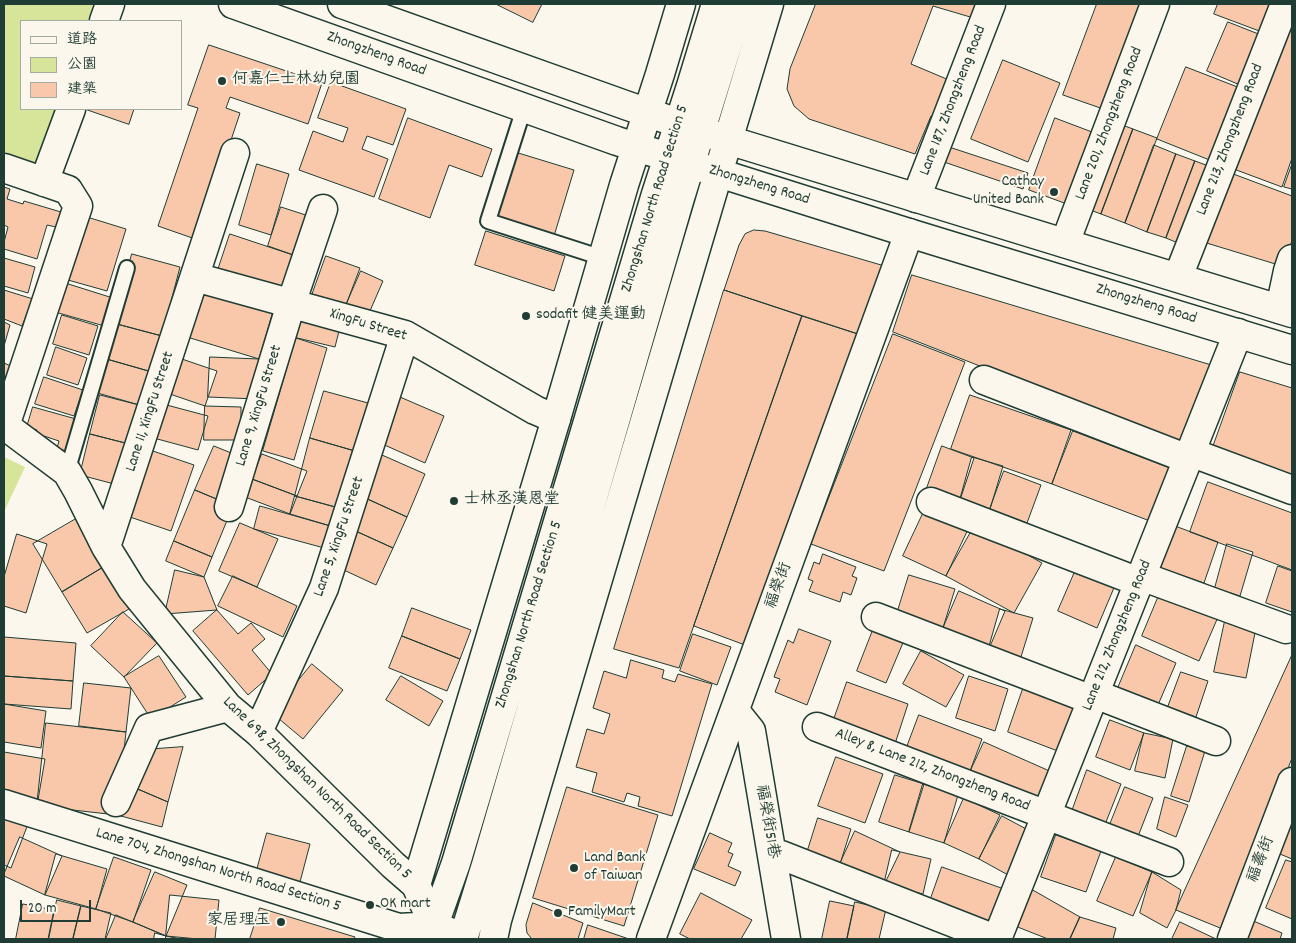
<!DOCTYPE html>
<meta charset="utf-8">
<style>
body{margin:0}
#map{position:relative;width:1296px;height:943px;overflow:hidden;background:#fbf7ec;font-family:Dekko,"LXGW WenKai TC",sans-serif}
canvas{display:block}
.frame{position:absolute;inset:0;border:5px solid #1f3d34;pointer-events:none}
.legend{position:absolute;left:20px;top:20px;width:162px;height:90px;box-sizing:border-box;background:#fbf7ec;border:1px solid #a3ada2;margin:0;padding:6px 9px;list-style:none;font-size:15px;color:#1f3d34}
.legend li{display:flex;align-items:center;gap:10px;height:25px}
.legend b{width:25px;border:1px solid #a3ada2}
.scale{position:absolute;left:20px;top:900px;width:71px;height:22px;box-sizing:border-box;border:2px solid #1f3d34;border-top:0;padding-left:6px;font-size:15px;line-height:18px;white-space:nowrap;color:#1f3d34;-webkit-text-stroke:4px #fbf7ec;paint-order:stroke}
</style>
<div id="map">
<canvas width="1296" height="943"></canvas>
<div class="frame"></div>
<ul class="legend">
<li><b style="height:6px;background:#fbf7ec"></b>道路</li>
<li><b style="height:14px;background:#d6e599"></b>公園</li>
<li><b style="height:14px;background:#f9c7a9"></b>建築</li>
</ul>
<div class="scale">20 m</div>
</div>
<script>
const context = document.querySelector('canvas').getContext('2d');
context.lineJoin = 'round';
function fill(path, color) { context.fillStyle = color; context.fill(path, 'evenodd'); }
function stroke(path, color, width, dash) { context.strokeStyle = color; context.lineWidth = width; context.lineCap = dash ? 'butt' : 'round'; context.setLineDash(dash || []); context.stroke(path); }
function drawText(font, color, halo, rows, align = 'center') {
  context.font = font + ' Dekko,"LXGW WenKai TC",sans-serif'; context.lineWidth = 4; context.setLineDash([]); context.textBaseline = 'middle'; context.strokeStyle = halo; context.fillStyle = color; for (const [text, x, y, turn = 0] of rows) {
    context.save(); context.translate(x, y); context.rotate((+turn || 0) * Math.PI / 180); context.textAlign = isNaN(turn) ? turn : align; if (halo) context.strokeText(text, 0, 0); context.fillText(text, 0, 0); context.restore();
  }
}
fill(new Path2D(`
 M4 4H99L93 21H21V109H62L39 170 4 158Z
 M4 457 25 467 4 512Z`), '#d6e599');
const building = new Path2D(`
 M496 4H542L533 22Z
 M816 4H983L977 19 933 6 911 64 956 83 941 119 931 116 915 154 809 119 794 106 787 89 790 69Z
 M1097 4H1149L1109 111 1063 95Z
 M1218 4H1272L1262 32 1214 14Z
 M1292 21V158L1282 187 1231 168Z
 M1228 22 1261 35 1240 85 1207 71Z
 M209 45 322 83 308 124 230 97 226 108 240 113 198 240 158 226 198 108 188 105Z
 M1003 60 1060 83 1028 162 971 139Z
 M1186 67 1240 88 1212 161 1157 139Z
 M331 82 406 109 393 145 367 136 362 149 388 159 374 197 299 170 313 131 343 142 348 128 318 118Z
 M85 109H134L129 124Z
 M408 118 492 149 482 177 449 165 430 218 379 199Z
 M1055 118 1100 135 1075 207 1029 190Z
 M1114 122 1133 129 1101 214 1082 207Z
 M1133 129 1157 138 1125 223 1101 214Z
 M1154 145 1176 154 1147 232 1125 223Z
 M949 147 1028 173 1023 189 944 162Z
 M515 152 574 170 554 236 496 218Z
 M1176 154 1195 161 1166 238 1147 232Z
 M1195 161 1214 168 1185 246 1166 238Z
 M257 164 289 174 271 235 239 225Z
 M1292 164V189L1284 187Z
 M1228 172 1292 196V241L1282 266 1200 241Z
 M4 187 10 189 7 199 23 204 24 201 61 212 56 227 47 225 37 259 4 249V242L8 227 4 225Z
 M281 207 318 219 305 259 268 246Z
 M87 217 126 229 107 291 68 280Z
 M754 230 765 231 888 267 861 335 724 290 739 245 745 234Z
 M486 231 565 256 554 291 475 265Z
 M230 234 305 259 292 298 217 273Z
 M132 254 180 267 162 336 113 323Z
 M326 256 360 268 344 310 311 298Z
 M4 258 35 267 28 293 4 286Z
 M361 271 383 281 366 320 344 310Z
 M912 275 1218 367 1184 446 893 332Z
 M62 282 116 299 108 327 55 312Z
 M202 286 274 308 259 359 187 337Z
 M4 290 33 299 22 326 4 319Z
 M724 290 802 316 679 668 614 649Z
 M295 311 341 323 335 347 289 336Z
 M62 315 98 326 89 355 53 344Z
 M802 316 861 335 745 645 694 626Z
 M4 322 10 325 4 346Z
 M113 323 162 336 152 372 103 358Z
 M893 334 965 362 884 571 811 544Z
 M296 338 327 348 294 460 263 451Z
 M56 347 87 358 78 385 47 375Z
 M176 357 217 371 205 406 164 392Z
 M210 357 259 359 257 399 208 397Z
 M103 358 152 372 143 406 94 392Z
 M4 363 11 366 4 382Z
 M1240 372 1292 388V477L1213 447Z
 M44 377 83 390 74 416 35 404Z
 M324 391 368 403 355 451 310 438Z
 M100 395 143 406 133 445 90 434Z
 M970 395 1071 430 1052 484 951 449Z
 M400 397 444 416 425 463 380 443Z
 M159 403 208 416 198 450 150 437Z
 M205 406 241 407V440H204Z
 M33 407 76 419 66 451 57 448 59 441 35 433 37 430 27 427Z
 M1073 431 1170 468 1150 521 1052 484Z
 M90 434 133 445 122 486 80 475Z
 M310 438 355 451 339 508 295 496Z
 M214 446 251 461 233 506 195 490Z
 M942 446 974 458 960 500 927 488Z
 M150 450 194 465 171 531 127 516Z
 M262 454 307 471 297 496 252 479Z
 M382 455 425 474 407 517 363 497Z
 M972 457 1003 466 990 509 960 500Z
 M1004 471 1041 485 1027 523 990 509Z
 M252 479 297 496 290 514 245 497Z
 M1208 482 1292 513V570L1190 532Z
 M195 490 233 506 212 557 174 541Z
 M295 496 339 508 334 527 290 514Z
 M363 497 407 517 393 548 349 528Z
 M928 503 971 523 946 576 903 556Z
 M260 506 334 527 328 549 254 529Z
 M81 516 110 563 62 592 33 544Z
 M240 523 278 539 257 587 219 571Z
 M975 525 1042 563 1014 613 946 576Z
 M1175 526 1218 542 1204 583 1161 568Z
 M349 528 393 548 376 585 333 565Z
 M17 534 47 544 26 613 4 606V577Z
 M174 541 212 557 204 577 166 561Z
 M1227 544 1253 552 1240 596 1215 588Z
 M823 554 856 567 852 576 857 578 851 595 843 592 840 602 809 591 813 581 808 579 814 562 819 564Z
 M1278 566 1292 571V612L1266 603Z
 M104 567 129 609 87 633 62 592Z
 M1077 567 1116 583 1097 628 1058 611Z
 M175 570 204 577 217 610 165 614Z
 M909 575 955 589 942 631 896 617Z
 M233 576 297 606 283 637 218 606Z
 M959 591 1005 611 988 651 942 631Z
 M1160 593 1218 617 1199 661 1142 636Z
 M412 608 471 630 460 659 402 636Z
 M1000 609 1033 618 1020 660 988 651Z
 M217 610 238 634 251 623 265 639 252 650 272 674 248 695 193 631Z
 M123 612 157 643 124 677 91 646Z
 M1225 621 1256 628 1246 678 1214 672Z
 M875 625 905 638 886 683 857 671Z
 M799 629 831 641 807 705 775 692 780 679 774 677 788 640 793 643Z
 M693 634 731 647 717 685 680 671Z
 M402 636 460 659 447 691 389 668Z
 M4 637 76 643 73 681 4 676Z
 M1136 645 1176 663 1158 705 1118 688Z
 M921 651 964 675 946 707 903 684Z
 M1292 655V758L1225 930 1176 910Z
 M159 656 186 697 151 719 124 677Z
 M631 660 664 670 662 678 675 682 678 674 712 684 672 816 638 806 640 797 627 793 624 802 592 792 597 773 576 767 587 729 604 734 610 714 593 708 604 671 626 678Z
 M312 664 343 690 303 739 272 713Z
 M1181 672 1208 681 1196 717 1168 707Z
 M4 676 73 681 71 709 4 704Z
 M401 676 443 701 429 726 386 700Z
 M969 676 1008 689 995 731 956 718Z
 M847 682 908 704 893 750 831 728Z
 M84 683 131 688 126 732 79 726Z
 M1024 686 1079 708 1063 753 1008 732Z
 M4 704 46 711 41 748 4 742Z
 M919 715 982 739 967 779 904 755Z
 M1110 720 1144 733 1130 770 1096 757Z
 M46 723 126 732 117 815 37 806Z
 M1144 733 1173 739 1165 778 1135 771Z
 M984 742 1054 773 1038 810 967 779Z
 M1187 746 1205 751 1189 802 1171 796Z
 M183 747 168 802 133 787 155 749Z
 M4 752 45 759 37 806 4 800Z
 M836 757 883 774 865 823 818 806Z
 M1087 770 1121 784 1104 827 1071 814Z
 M895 775 924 784 909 832 879 822Z
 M923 784 958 795 944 843 909 832Z
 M133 787 168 802 162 827 117 815Z
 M567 787 658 815 624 926 533 898Z
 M1125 787 1153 798 1137 839 1109 827Z
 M1165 797 1188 805 1176 837 1157 829Z
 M964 798 1000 815 979 859 944 843Z
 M4 808 30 819 11 868 4 865Z
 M1002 816 1043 838 1019 881 979 859Z
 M818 818 851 829 840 864 807 853Z
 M1292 820V859L1280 854Z
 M855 831 900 852 884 885 840 864Z
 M267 833 310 844 300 882 257 870Z
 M710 833 732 843 728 852 733 854 728 866 741 872 735 886 694 869Z
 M1056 835 1101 851 1086 892 1041 877Z
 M20 837 62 856 45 895 4 876V874Z
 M892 850 931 859 923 894 884 885Z
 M56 854 107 869 96 909 45 895Z
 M114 857 151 870 133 922 96 909Z
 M1116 857 1152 872 1133 916 1097 901Z
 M1286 860 1292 862V919L1266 908Z
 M942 867 1004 889 992 923 930 901Z
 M155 872 187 885 166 936 133 922Z
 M1152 872 1181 890 1176 910 1167 928 1140 913Z
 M1031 889 1080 917 1070 939H1048L1015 926Z
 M701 893 752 920 741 939H690L680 934Z
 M170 895 219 900 215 939H198L166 936Z
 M57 900 81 906 73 939H49Z
 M830 901 854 906 847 939H822Z
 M855 902 886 909 879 939H847Z
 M533 903 583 923 578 939H532L527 933 526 925Z
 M23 904 54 910 48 939H16Z
 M81 906 111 913 105 939H73Z
 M260 908 355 937 354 939H250Z
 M116 915 166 936 165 939H106Z
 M1080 917 1116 928 1113 939H1070Z
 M1251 920 1282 933 1280 939H1244Z
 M1180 922 1216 939H1172Z
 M588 925 629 939H584Z
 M155 933 166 936 181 939H154Z`);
fill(building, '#f9c7a9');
stroke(building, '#1f3d34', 1);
const service = new Path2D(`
 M524 108 488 221 603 258
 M67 472 127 268`);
const minor = new Path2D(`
 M104 21 110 4
 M4 168 68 190 78 206 5 426
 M44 182 71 109
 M916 198 991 4
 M1065 243 1155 4
 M195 277 405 335 535 410 556 419
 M1178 277 1285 4
 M1280 309 1288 271 1292 259
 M984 380 1188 459
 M4 425 67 472 78 491 106 547 132 589 228 707 258 732 393 865 416 885 434 926
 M1190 452 1292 490
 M931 502 1139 582
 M229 507 291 304 323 209
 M106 547 235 153
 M1141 576 1286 629
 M876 617 1092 700
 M1095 694 1216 741
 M735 711 751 731 786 939
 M817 727 1169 862
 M258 732 324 588 405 335
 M116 802 149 728 228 707
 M4 804 399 928 434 926 450 932
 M781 855 995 939
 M651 939 909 233
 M997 939 1238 333
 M1232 939 1292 782`);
const secondary = new Path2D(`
 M233 4 617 141 909 233 1292 350
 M342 4 628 106 728 140 1292 313
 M416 885 556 419 624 185 660 74 681 4
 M429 939 456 863 656 194 691 86 716 4
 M463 939 486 865 679 201 740 4
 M493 939 497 920 728 140 769 4`);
stroke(service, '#1f3d34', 18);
stroke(minor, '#1f3d34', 31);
stroke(secondary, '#1f3d34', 31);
stroke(service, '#fbf7ec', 14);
stroke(minor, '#fbf7ec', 28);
stroke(secondary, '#fbf7ec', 28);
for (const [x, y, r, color] of [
 [222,81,5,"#1f3d34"],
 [1054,192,5,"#1f3d34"],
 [526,316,5,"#1f3d34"],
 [454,501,5,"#1f3d34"],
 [574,868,5,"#1f3d34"],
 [370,905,5,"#1f3d34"],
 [558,913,5,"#1f3d34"],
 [281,922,5,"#1f3d34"]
]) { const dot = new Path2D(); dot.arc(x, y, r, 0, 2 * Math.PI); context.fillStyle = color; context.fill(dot); stroke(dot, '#fbf7ec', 2); }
drawText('16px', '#1f3d34', '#fbf7ec', [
 ["Zhongzheng Road",376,55,20],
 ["Lane 187, Zhongzheng Road",954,101,-69],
 ["Lane 201, Zhongzheng Road",1110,124,-69],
 ["Lane 213, Zhongzheng Road",1231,140,-69],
 ["Zhongzheng Road",759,186,17],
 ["Zhongshan North Road Section 5",656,199,-73],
 ["Zhongzheng Road",1146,305,17],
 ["XingFu Street",368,326,17],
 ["Lane 9, XingFu Street",260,406,-73],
 ["Lane 11, XingFu Street",151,412,-72],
 ["Lane 5, XingFu Street",340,537,-71],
 ["福榮街",780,586,-70],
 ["Zhongshan North Road Section 5",530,615,-73],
 ["Lane 212, Zhongzheng Road",1118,636,-68],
 ["Alley 8, Lane 212, Zhongzheng Road",932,771,21],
 ["Lane 698, Zhongshan North Road Section 5",316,789,44],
 ["福榮街51巷",766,822,80],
 ["福壽街",1262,860,-69],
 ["Lane 704, Zhongshan North Road Section 5",218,871,17]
]);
drawText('16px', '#1f3d34', '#fbf7ec', [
 ["何嘉仁士林幼兒園",232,81],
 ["Cathay",1044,183,"right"],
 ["United Bank",1044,201,"right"],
 ["sodafit 健美運動",536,316],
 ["士林丞漢恩堂",464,501],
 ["Land Bank",584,859],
 ["of Taiwan",584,877],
 ["OK mart",380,905],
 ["FamilyMart",568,913],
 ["家居理玉",271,922,"right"]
], 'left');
</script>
